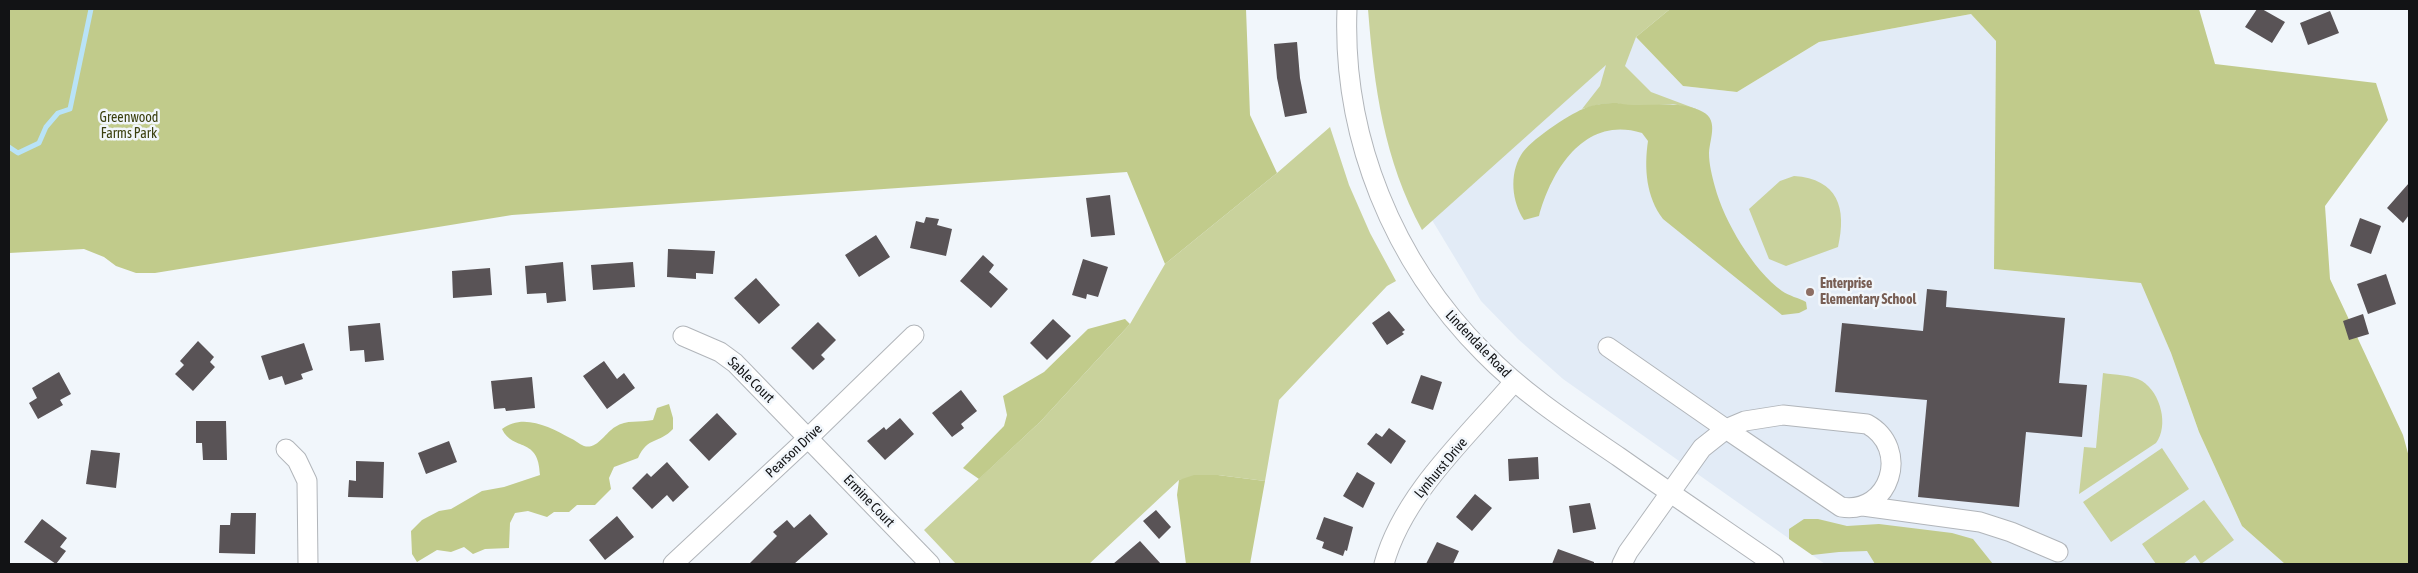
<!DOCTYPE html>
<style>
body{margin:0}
#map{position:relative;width:2418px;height:573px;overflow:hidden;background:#f1f6fb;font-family:"Asap Condensed",sans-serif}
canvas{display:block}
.frame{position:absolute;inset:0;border:10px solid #121315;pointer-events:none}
</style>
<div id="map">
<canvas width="2418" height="573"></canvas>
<div class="frame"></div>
</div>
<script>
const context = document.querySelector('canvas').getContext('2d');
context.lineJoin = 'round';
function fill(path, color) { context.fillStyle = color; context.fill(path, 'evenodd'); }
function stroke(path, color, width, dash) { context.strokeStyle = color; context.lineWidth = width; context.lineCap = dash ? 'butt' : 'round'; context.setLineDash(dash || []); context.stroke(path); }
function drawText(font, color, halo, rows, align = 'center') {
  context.font = font + ' "Asap Condensed",sans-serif'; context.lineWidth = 5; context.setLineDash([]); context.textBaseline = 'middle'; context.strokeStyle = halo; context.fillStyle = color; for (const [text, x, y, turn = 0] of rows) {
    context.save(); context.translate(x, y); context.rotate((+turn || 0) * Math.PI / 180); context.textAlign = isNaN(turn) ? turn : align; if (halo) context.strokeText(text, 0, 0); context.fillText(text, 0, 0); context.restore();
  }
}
fill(new Path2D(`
 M1971 14 1996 41 1994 269 2142 283 2171 353 2199 432 2242 526 2285 564H1825L1563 379 1518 339 1481 301 1432 220 1636 37 1683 86 1737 92 1819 42Z`), '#e2ebf6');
fill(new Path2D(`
 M1368 9H1670L1636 37 1625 66 1651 92 1699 110 1673 104 1632 107 1616 103 1601 104 1582 109 1600 86 1606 65 1422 230C1384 160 1374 87 1368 9Z
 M1330 127 1349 185 1370 233 1396 281 1387 286 1279 400 1265 481 1218 475 1179 480 1089 564H956L924 530 1041 421 1130 324 1165 264 1277 173Z
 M1794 176C1838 179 1847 208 1838 247L1786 266 1769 259 1749 209 1780 181Z
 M2103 373C2115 375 2132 375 2142 381 2161 393 2169 426 2156 443L2079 494 2084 447 2096 448Z
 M2162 448 2189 489 2111 542 2083 502Z
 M2204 500 2234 540 2201 564 2195 555 2183 564H2156L2142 544Z`), '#c9d29c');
fill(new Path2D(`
 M9 9H1246L1250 115 1277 173 1165 264 1127 172 512 215 155 273H136L116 266 104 257 84 249 9 253Z
 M1670 9H2199L2215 64 2376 83 2388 120 2325 206 2330 279 2403 435 2409 457V564H2285L2242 526 2199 432 2171 353 2141 283 1994 269 1996 41 1971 14 1819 42 1737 92 1683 86 1636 37Z
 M1617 103C1643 109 1673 99 1699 110 1720 118 1710 137 1709 153 1709 164 1712 176 1715 187 1724 221 1753 270 1782 291 1789 296 1799 298 1806 302L1807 309 1799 313 1782 315 1663 219C1646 197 1644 168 1648 141L1642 133C1585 115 1552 169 1539 216L1524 220C1512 202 1509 175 1521 155 1529 141 1568 115 1583 109 1594 104 1605 103 1617 103Z
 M1125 319 1130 324 1041 421 979 479 963 468 1004 426 1007 415 1003 396 1044 372 1088 329Z
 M669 404 673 418V429C659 444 648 436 638 458L614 467 609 478 611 489 595 505H577L569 512H554L547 517 528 511 515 513 510 523 509 548 485 549 473 554 464 547 451 552 437 550 417 562 412 554 411 531 422 520 439 511 451 509 482 491 504 487 540 475C539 436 513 452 502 429 523 413 550 427 570 438 575 440 579 444 584 446 597 450 605 433 615 427 627 419 639 423 653 420L657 408Z
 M1194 475H1218L1265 481 1250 564H1186L1177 495 1179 480Z
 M1804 519H1818L1847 526 1879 524 1952 533 1973 539 1993 564H1875L1867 551 1839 552 1812 555 1789 539V529Z`), '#c1cb8b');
stroke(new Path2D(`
 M9 147 18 153 39 143 46 127 58 113 70 109 91 9`), '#b9e3f7', 5);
fill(new Path2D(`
 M2257 9H2262L2285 22 2272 43 2245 27Z
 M2330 11 2339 33 2308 45 2300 23Z
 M1297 42 1300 78 1307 113 1285 117 1277 78 1274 44Z
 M2409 183V215L2403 223 2387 208Z
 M1110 195 1115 235 1091 237 1086 198Z
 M926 217 939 219 937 225 952 229 946 256 910 248 916 221 924 223Z
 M2360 218 2381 226 2371 254 2350 246Z
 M876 235 890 257 859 277 845 255Z
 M668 249 715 251 713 274 696 273V279L667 277Z
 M983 255 994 265 989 272 1008 289 991 308 960 281Z
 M1083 259 1108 267 1098 297 1087 294 1086 299 1072 295Z
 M563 262 566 301 547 303 546 293 527 294 525 266Z
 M633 262 635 287 593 290 591 265Z
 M490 268 492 295 453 298 452 271Z
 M2386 274 2396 304 2368 314 2357 284Z
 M756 278 780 305 759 324 734 298Z
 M1927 289 1947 291 1946 307 2065 318 2059 383 2087 385 2082 437 2026 432 2019 507 1918 497 1927 400 1835 392 1842 323 1923 331Z
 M1389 311 1405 330 1402 332 1404 334 1387 345 1372 323Z
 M2363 314 2369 334 2349 340 2343 321Z
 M1053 319 1071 336 1047 360 1030 343Z
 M818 322 836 340 821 355 825 359 813 370 791 348Z
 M380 323 384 360 365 362 364 350 350 351 348 326Z
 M198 341 214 357 210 362 215 367 193 391 175 374 184 365 180 361Z
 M304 343 313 370 301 374 303 379 285 385 282 376 269 380 261 356Z
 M604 361 617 379 624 373 635 388 607 409 583 376Z
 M59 372 71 394 60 400 63 405 38 419 29 403 37 398 32 388Z
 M1421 375 1442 382 1433 410 1411 403Z
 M532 377 535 408 506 411 505 408 494 409 491 381Z
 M961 390 977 411 961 424 964 428 952 437 932 413Z
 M717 413 737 434 709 461 689 440Z
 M900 418 914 434 885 460 867 441 884 427 886 430Z
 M196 421H226L227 460H203L202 443H196Z
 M1389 428 1406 441 1391 464 1367 444 1376 433 1382 437Z
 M449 441 457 462 426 474 418 453Z
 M91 450 120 453 116 488 86 484Z
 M1538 457 1539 479 1509 481 1508 459Z
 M356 461 384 462 383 498 348 497 349 480 356 481Z
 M667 462 689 487 673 502 667 495 652 509 632 488 647 473 651 477Z
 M1357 472 1375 483 1363 508 1343 496Z
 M1475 494 1492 508 1472 531 1456 517Z
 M1590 503 1596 529 1573 533 1569 506Z
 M1156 510 1171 527 1159 539 1143 521Z
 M231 513H256L255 554 219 553 220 525H230Z
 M810 514 828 534 794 564H749L777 536 773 532 787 520 794 528Z
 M617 516 634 537 605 560 589 540Z
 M1324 517 1353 527 1347 551 1345 550 1343 556 1322 548 1324 542 1316 539Z
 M42 519 67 538 60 547 66 551 56 564 24 542Z
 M1140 541 1161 564H1113Z
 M1437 542 1459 551 1453 564H1426Z
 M1558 549 1594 562V564H1552Z`), '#595356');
const minor = new Path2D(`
 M1347 9C1342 137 1393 262 1484 353 1524 394 1572 425 1619 457 1670 493 1722 528 1774 564
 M683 336 720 352 735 363 930 564
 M1608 347 1726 429 1702 448 1628 552 1622 564
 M1783 415 1867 424C1911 448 1890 515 1841 507L1726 429 1745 421Z
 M286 449 297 460 307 481 308 564
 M1863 506 1980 522 2011 532 2058 552
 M673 564 808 438 914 335
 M1384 564C1403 494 1468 436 1514 382`);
stroke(minor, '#b1b5ba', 21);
stroke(minor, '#fff', 19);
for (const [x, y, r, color] of [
 [1810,292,5,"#8d6e63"]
]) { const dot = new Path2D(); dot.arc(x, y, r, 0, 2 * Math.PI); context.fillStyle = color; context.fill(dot); stroke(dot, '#f1f6fb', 2); }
drawText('14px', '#3b400f', '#f1f6fb', [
 ["Greenwood",129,118],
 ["Farms Park",129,134]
]);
drawText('bold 14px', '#785e54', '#f1f6fb', [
 ["Enterprise",1820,284],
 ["Elementary School",1820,300]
], 'left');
drawText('14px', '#121315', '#f1f6fb', [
 ["Lindendale Road",1478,344,46],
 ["Sable Court",751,380,44],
 ["Pearson Drive",794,451,-43],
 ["Lynhurst Drive",1441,468,-50],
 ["Ermine Court",869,501,46]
]);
</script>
